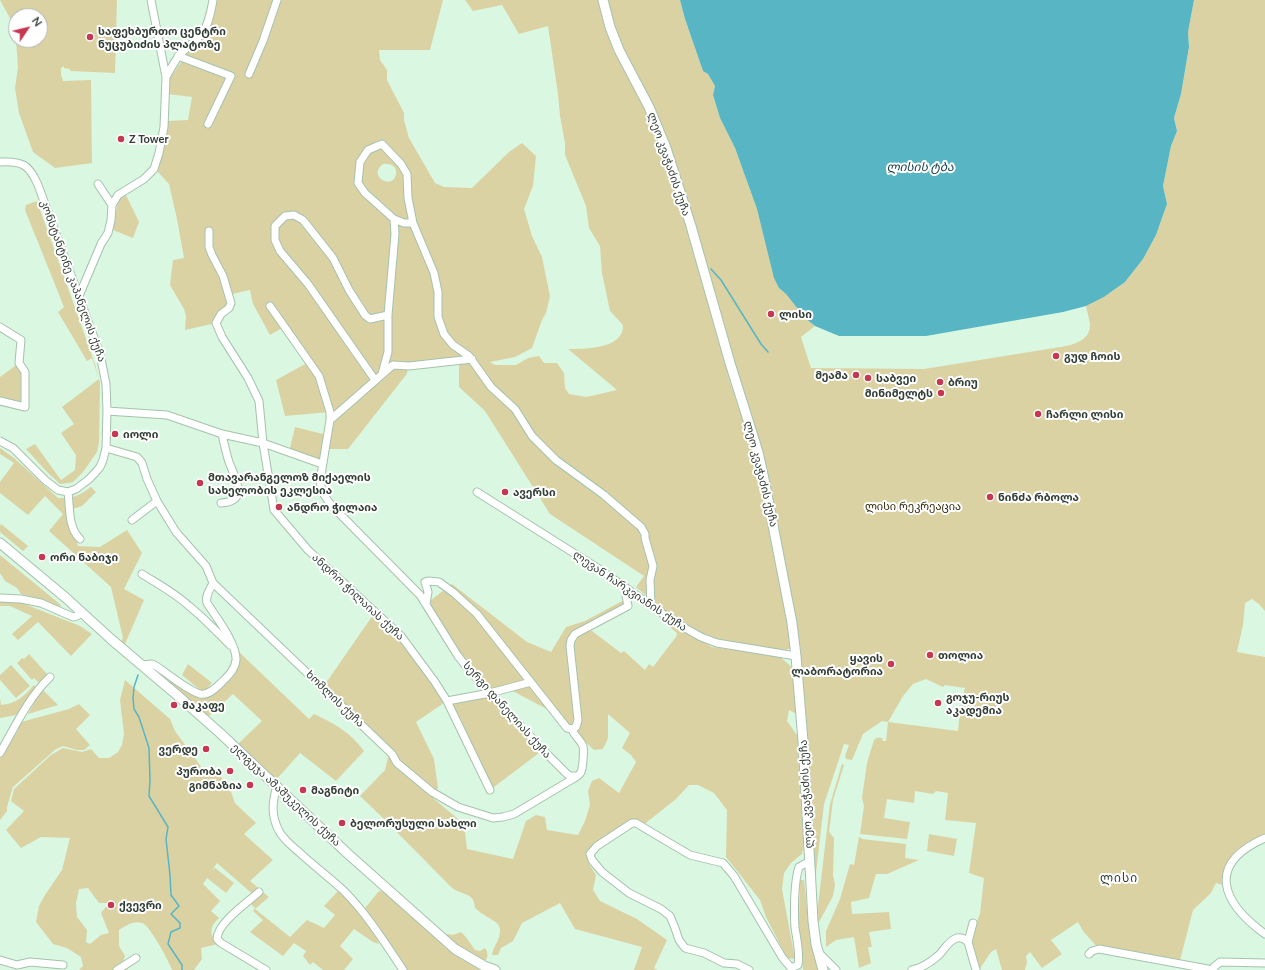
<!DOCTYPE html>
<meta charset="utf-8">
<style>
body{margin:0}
#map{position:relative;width:1265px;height:970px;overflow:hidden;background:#daf7e1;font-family:Lato,sans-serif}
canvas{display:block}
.north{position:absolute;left:8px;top:8px;width:40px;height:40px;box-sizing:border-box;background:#fff;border:1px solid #adb2af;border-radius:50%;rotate:55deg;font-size:11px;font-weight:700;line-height:16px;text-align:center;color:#333f36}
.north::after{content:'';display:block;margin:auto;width:14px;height:18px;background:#c73751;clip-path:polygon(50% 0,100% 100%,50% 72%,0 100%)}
</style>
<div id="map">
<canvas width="1265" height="970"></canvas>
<div class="north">N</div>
</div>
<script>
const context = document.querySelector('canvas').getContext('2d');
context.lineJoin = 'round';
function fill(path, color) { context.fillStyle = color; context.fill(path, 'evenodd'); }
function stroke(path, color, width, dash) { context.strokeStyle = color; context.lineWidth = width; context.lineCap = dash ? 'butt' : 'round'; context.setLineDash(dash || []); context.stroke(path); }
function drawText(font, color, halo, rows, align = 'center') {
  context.font = font + ' Lato,"Noto Sans Georgian",sans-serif'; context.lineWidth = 4; context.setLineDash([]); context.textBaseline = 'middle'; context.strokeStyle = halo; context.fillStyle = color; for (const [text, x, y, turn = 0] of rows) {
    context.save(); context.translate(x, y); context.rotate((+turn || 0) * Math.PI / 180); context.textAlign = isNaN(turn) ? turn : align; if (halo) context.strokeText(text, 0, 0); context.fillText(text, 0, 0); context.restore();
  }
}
fill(new Path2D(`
 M0 0H117L115 73 70 71V69L64 68V66L61 68V75L63 81 91 80 92 163 55 168 33 152 19 113 15 88 18 67 16 40H40V16H16V40L10 18Z
 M213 0H443L430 50H379L380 60 387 70V80L404 113V120L409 138 435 183 444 187 472 188 509 152 522 143 536 156 533 186 524 209 532 236 542 257 550 296 546 313 542 320 532 348 515 357 490 362 495 365H516L528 358 539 356 544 363H557L564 373 565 388 569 394 587 397 617 390 568 349C585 349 624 349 623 325L610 311 602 273 600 246 589 228 586 206 565 155V143L560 116 558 94 548 26 519 34 502 5 473 11 465 0H598L600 9 611 39 652 123 669 170 720 344 730 382 750 442 763 488 792 648 785 650C763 647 740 645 719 639 691 632 658 606 636 587L644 576 550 514 485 411 459 387V362L411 363 406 375 348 449H325L322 464 289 452 295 427 327 435 330 412 285 416 276 380 309 362 284 327 270 335 253 304 250 290 228 295 231 303 216 323 185 330 186 316 184 309 170 285 173 260 184 258 177 219 169 184 157 171 167 121 188 120 192 97 168 94 169 79 182 61 231 76 178 56 204 31ZM383 164C389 163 397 166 396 173 395 191 366 177 383 164Z
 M605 0H680L685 19 703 71 708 74 715 86 713 95 720 118 735 148 757 209 766 243 779 288 786 294 805 318 815 326 801 337 811 368 924 369 1054 348C1068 346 1089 343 1090 326 1090 320 1087 312 1086 306L1104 297 1125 282 1143 259 1156 235 1167 204 1163 186 1171 146 1177 131 1174 118 1181 94 1189 47 1188 32 1194 0H1265V611L1259 604 1252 599 1245 603 1243 625 1237 652 1265 657V838L1231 861 1226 886 1216 883 1211 893 1193 910 1179 964 1099 949 1083 931 1078 922 1051 940 1062 954 1042 968 1030 952 1026 956 1027 962 1025 970H1002L996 949 991 952 979 970 968 942 980 914 984 878 969 873 976 823 945 820 948 793 936 791 933 794 915 791 914 803 887 799 884 818 910 822 907 839 860 834 864 806 862 798 867 763 874 740C877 737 879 737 882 738L883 741H886L888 722 882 721 863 734 852 760 846 759 845 756 849 745 844 744 824 804 816 873 813 874 795 623 786 567 771 491 762 455 732 359 694 225 622 49ZM926 679 943 687 945 685 965 688 960 710 958 731 888 722 903 696 913 684Z
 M125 193 139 222 133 238 113 230 118 201Z
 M37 201 95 364 100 383 99 443 97 452 83 472 73 482 68 483 60 484 48 473 26 449 35 444 61 480 75 470 76 455 61 433 74 424 62 407 99 379 92 358 87 361 58 312 64 307 25 210 26 205Z
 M19 363 26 377 25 407 0 401V377Z
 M0 448 14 458 58 498C74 498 79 496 91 487L96 492 82 506 70 510 73 530 78 546 100 547 127 530 142 553 124 589 144 600 125 644 121 641 123 638 111 587 49 531 63 514 45 496 28 515 0 493V482L14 463 0 454Z
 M1 524 28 546 23 551 0 532V526Z
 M0 555 61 605 59 608 41 599 21 594 17 588 5 581 0 573Z
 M452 584 527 642 551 652 566 627 585 621 624 600 628 606 575 632 592 631 621 653 624 651 645 670 649 664 653 667 676 637 677 633 665 623 666 620 712 647 779 656 795 670 798 715 789 710 787 721 799 738 805 841 802 854 791 863 784 873 782 889 795 959 787 958 766 917 760 900 726 857 727 810 714 793 698 785H689L676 799 642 826 636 823 590 854 586 850 588 862 596 875 593 890 600 901 637 919 667 940 654 968 657 970H634L642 947 575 929 560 903 522 923 513 941 501 948 498 955H492C493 947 497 944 499 937 504 922 492 921 483 914 480 913 478 910 475 908 474 890 461 897 450 886 420 856 391 825 360 796L385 770 390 749 324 686 375 612 401 636 447 701 490 693 469 670 426 604ZM507 688 558 715 572 729 576 727 578 735 594 750 603 749 608 738V714L630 733 622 748 631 755 636 762 619 793 599 778 592 781 588 791 590 805 585 821 578 835 547 830 545 817 536 815 526 821 513 859 467 849 464 824 433 798 438 788 434 759 416 722 447 701 490 790 543 750 490 692Z
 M0 601 22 603 80 626 92 634 71 656 38 622 18 640 12 634 32 616 10 606H0Z
 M238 651 309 719 314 714C335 724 350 732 364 751L336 781 300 753 276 780 238 744 262 721 233 694 208 717 156 670 203 697 210 696 232 675Z
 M29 654 47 674 39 683 34 678 32 680 17 663 22 658 24 659Z
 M188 664 212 683 205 691 200 690 182 675Z
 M11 665 30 686 16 698 0 680V675Z
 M125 680 170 719 175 731 205 772 213 766 230 789 235 803 256 823 244 834 273 860 250 881 269 897 255 909 290 937 307 920 324 928 335 915 324 906 338 891 351 902 374 931 379 944 373 942 354 929 340 946 353 959 344 970H323L313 962 310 965 303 956 306 951 294 943 283 956 250 932 263 920 253 911 255 908 250 903 256 897 217 863 212 871 215 868 234 883 226 893 207 878 203 884 220 901 211 911 219 918C209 927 209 935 218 944L201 948 202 959 194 970H172C170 963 149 924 142 923 134 920 125 926 119 930V946L125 956 123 962 128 970H79L83 966 81 957 67 948 53 944 36 922 39 906 45 895 62 870 70 838 41 837 21 848 6 830 24 811 11 801 14 789 51 755 63 748 82 752 91 749 99 758H109L118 752 122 745 124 734 120 700ZM88 888 99 903H109L101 913 109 933 101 935 90 944 86 942 87 930 77 917 76 903 79 889Z
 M34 685 36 687 16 715 0 718V698L1 705C16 704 24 696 34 685Z
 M42 689 58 705 28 714Z
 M79 704 90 715 76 729 90 745 84 750H77L63 746 56 749 13 787 7 807V811L0 820V758L17 732 21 722 69 709Z
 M842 764 844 765 833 800 829 832 834 838 833 875 835 885 833 896 818 924 817 914 830 804Z
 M929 834 957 839 954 856 927 851Z
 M859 837 861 838 862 839 906 844 905 858 919 860 887 874H876L869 898 851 902 852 914 889 912 891 929 869 932 872 947H868L871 963 859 968 854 937 836 940 826 947V931L840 899 850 864 854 865Z
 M800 880H804L810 935 818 970H803L799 923Z
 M379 891 384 892 395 900 419 923 452 953 481 970H407L365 908Z
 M461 932 466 937 475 950 480 951 485 948C488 952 489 959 484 961L463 949 447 936V934L453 935Z`), '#dbd2a4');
fill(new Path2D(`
 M680 0H1194L1188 32 1189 47 1181 94 1174 118 1177 131 1171 146 1163 186 1167 204 1156 235 1143 259 1125 282 1104 297 1086 306 1063 312 926 336H839L815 326 805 318 786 294 779 288 774 278 757 209 735 148 720 118 713 95 715 86 708 74 703 71 685 19Z`), '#58b5c4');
stroke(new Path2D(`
 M711 269 721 280 761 344 768 352
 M138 675 134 687 133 698 134 709 139 717 149 748 150 780 149 796 168 827 166 839 170 875 171 895 179 906 171 914 180 923V928L171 932 168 944 182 965V970`), '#58b5c4', 1.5);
const minor = new Path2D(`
 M178 56 231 76 208 124
 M249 74 263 41 277 0
 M166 77C170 70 174 62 179 56 186 47 196 42 203 32 209 23 211 11 213 0
 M0 162C22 161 29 164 38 185L100 354 106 384 107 411 106 448 103 460 100 467 95 473 88 480 76 489 68 492 58 490 45 480 13 448 0 441
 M98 184 112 205
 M394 219 404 223H413
 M209 231V247L212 255 223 276 231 303 229 308 221 314 216 323 222 337 248 378 259 401 263 443 274 510 308 550 401 636 435 682 447 701 490 790
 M79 296 101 244 108 233 111 220 112 205 118 195 144 179 154 169 159 153 164 127 166 77 151 0
 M270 306 319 376 330 412V420
 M0 327 21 340 19 363 25 372V407L0 401
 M472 359 409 366 393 365C372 383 351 402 330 420L320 481C321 491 325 497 331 505L420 595 458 656 469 670 543 750 567 774 570 776H577
 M382 374 388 352V315L395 234 394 219 365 193 358 183 360 162 368 150 382 144 401 164 407 174 408 198 413 223 434 273 438 292V317L444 334 453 345 469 356 491 387 515 409 532 436 556 460 604 495 641 527 645 534V538L653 566 650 580 651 606
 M375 380 308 284 280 251 275 240V226L285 216 294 215 303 220 333 258 349 290 365 315 370 319 388 315
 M107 411 167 415 222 434 263 443 322 464
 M106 448 137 457 142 463 147 479 157 501 176 532 206 566 213 583 392 754 397 763 432 792 458 807 493 818 503 817 514 814 571 780C575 778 579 776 581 772 583 768 584 750 583 746 580 739 574 736 572 729
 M68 492C70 507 68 528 80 539
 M477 492 599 569 676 623 701 637 717 643 796 656
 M221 503C250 501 235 478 229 462 226 453 224 443 222 434
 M132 520 157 501
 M142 574C158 584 175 593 189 606 204 618 217 632 230 645
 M0 598 21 599 41 603 73 617 77 616 82 613
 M426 604 428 592 425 582 428 581 439 582 454 593 477 614 567 728 572 729 576 727 578 720 570 646 571 640 575 634 628 606 626 596
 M142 665 152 664 156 666C167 673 188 691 200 694 208 696 216 688 221 683 227 677 235 670 236 660 237 644 216 617 207 603 205 595 210 590 213 583
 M447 701 490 693 531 682
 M0 753C15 727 28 698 50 677
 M277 786C272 802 271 816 279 831 283 839 293 847 300 853 314 866 330 878 344 891 367 914 385 943 403 970
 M1265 838C1206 864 1221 902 1265 934
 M259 892C248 902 217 923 217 939L221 943 266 970
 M973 923 968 942 976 970
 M819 953 836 970
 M1089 954 1092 951 1099 949 1213 970
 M0 960 17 965 30 962 63 965
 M117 970 136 958
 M749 970 737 964 724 963 704 953 685 948 679 940 675 928 670 916 661 909 629 893 602 872 592 860 590 854 597 846 632 823H636L690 855 723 863 734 876 782 957 791 968 798 965C800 953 797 940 795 928 794 912 794 881 799 867L810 861
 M912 970C922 968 931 962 939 955 944 950 949 940 957 938 961 937 965 939 968 942
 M1213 970 1214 967 1220 962 1265 963`);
const major = new Path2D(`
 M603 0 610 27 619 50 649 107 666 148 691 226 730 363 758 452 764 479 792 623 796 656 803 741 813 921 816 944 823 970
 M0 543 66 598 112 640 177 695 220 733 347 853 455 949 484 966 495 970`);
stroke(minor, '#a5c2ad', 9);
stroke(major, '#a5c2ad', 11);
stroke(minor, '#fff', 7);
stroke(major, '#fff', 9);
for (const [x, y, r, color] of [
 [90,37,4,"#c73751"],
 [121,139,4,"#c73751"],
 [771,314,4,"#c73751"],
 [1056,356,4,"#c73751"],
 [856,375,4,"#c73751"],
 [868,378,4,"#c73751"],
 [940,382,4,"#c73751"],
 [941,393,4,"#c73751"],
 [1038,414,4,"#c73751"],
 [115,434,4,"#c73751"],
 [200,483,4,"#c73751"],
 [505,492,4,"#c73751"],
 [990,497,4,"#c73751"],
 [279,507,4,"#c73751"],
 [42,557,4,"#c73751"],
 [930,655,4,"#c73751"],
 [891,664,4,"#c73751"],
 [938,703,4,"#c73751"],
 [174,705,4,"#c73751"],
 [206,749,4,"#c73751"],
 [230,771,4,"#c73751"],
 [250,785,4,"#c73751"],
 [303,790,4,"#c73751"],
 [342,823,4,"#c73751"],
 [111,905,4,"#c73751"]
]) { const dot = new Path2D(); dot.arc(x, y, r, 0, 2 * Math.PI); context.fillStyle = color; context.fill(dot); stroke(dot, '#fff', 1.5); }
drawText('bold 11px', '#333f36', '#fff', [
 ["საფეხბურთო ცენტრი",98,31],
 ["ნუცუბიძის პლატოზე",98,44],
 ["Z Tower",129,139],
 ["ლისი",779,314],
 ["გუდ ჩოის",1064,356],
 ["მეამა",848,375,"right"],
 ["საბვეი",876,378],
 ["ბრიუ",948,382],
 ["მინიმელტს",933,393,"right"],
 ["ჩარლი ლისი",1046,414],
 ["იოლი",123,434],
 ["მთავარანგელოზ მიქაელის",208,477],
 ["სახელობის ეკლესია",208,490],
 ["ავერსი",513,492],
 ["ნინძა რბოლა",998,497],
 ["ანდრო ჭილაია",287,507],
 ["ორი ნაბიჯი",50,557],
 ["თოლია",938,655],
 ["ყავის",883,658,"right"],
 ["ლაბორატორია",883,671,"right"],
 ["გოჯუ-რიუს",946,697],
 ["აკადემია",946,710],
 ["მაკაფე",182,705],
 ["ვერდე",198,749,"right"],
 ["პურობა",222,771,"right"],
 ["გიმნაზია",242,785,"right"],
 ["მაგნიტი",311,790],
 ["ბელორუსული სახლი",350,823],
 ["ქვევრი",119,905]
], 'left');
drawText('11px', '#333f36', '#fff', [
 ["ლეო კვაჭაძის ქუჩა",669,164,71],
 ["კონსტანტინე კაპანელის ქუჩა",73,281,70],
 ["ლეო კვაჭაძის ქუჩა",761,474,76],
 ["ლევან ჩარკვიანის ქუჩა",630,591,34],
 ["ანდრო ჭილაიას ქუჩა",358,597,43],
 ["ხომლის ქუჩა",335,699,44],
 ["სერგი დანელიას ქუჩა",507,710,48],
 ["ლეო კვაჭაძის ქუჩა",806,794,-93],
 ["ელგუჯა ამაშუკელის ქუჩა",286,795,43]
]);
drawText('11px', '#312b0b', '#fff', [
 ["ლისი რეკრეაცია",913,506]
]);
drawText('italic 12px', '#144047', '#fff', [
 ["ლისის ტბა",920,167]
]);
context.letterSpacing = '1px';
drawText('12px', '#333f36', '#fff', [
 ["ლისი",1119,878]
]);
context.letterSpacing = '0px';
</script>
